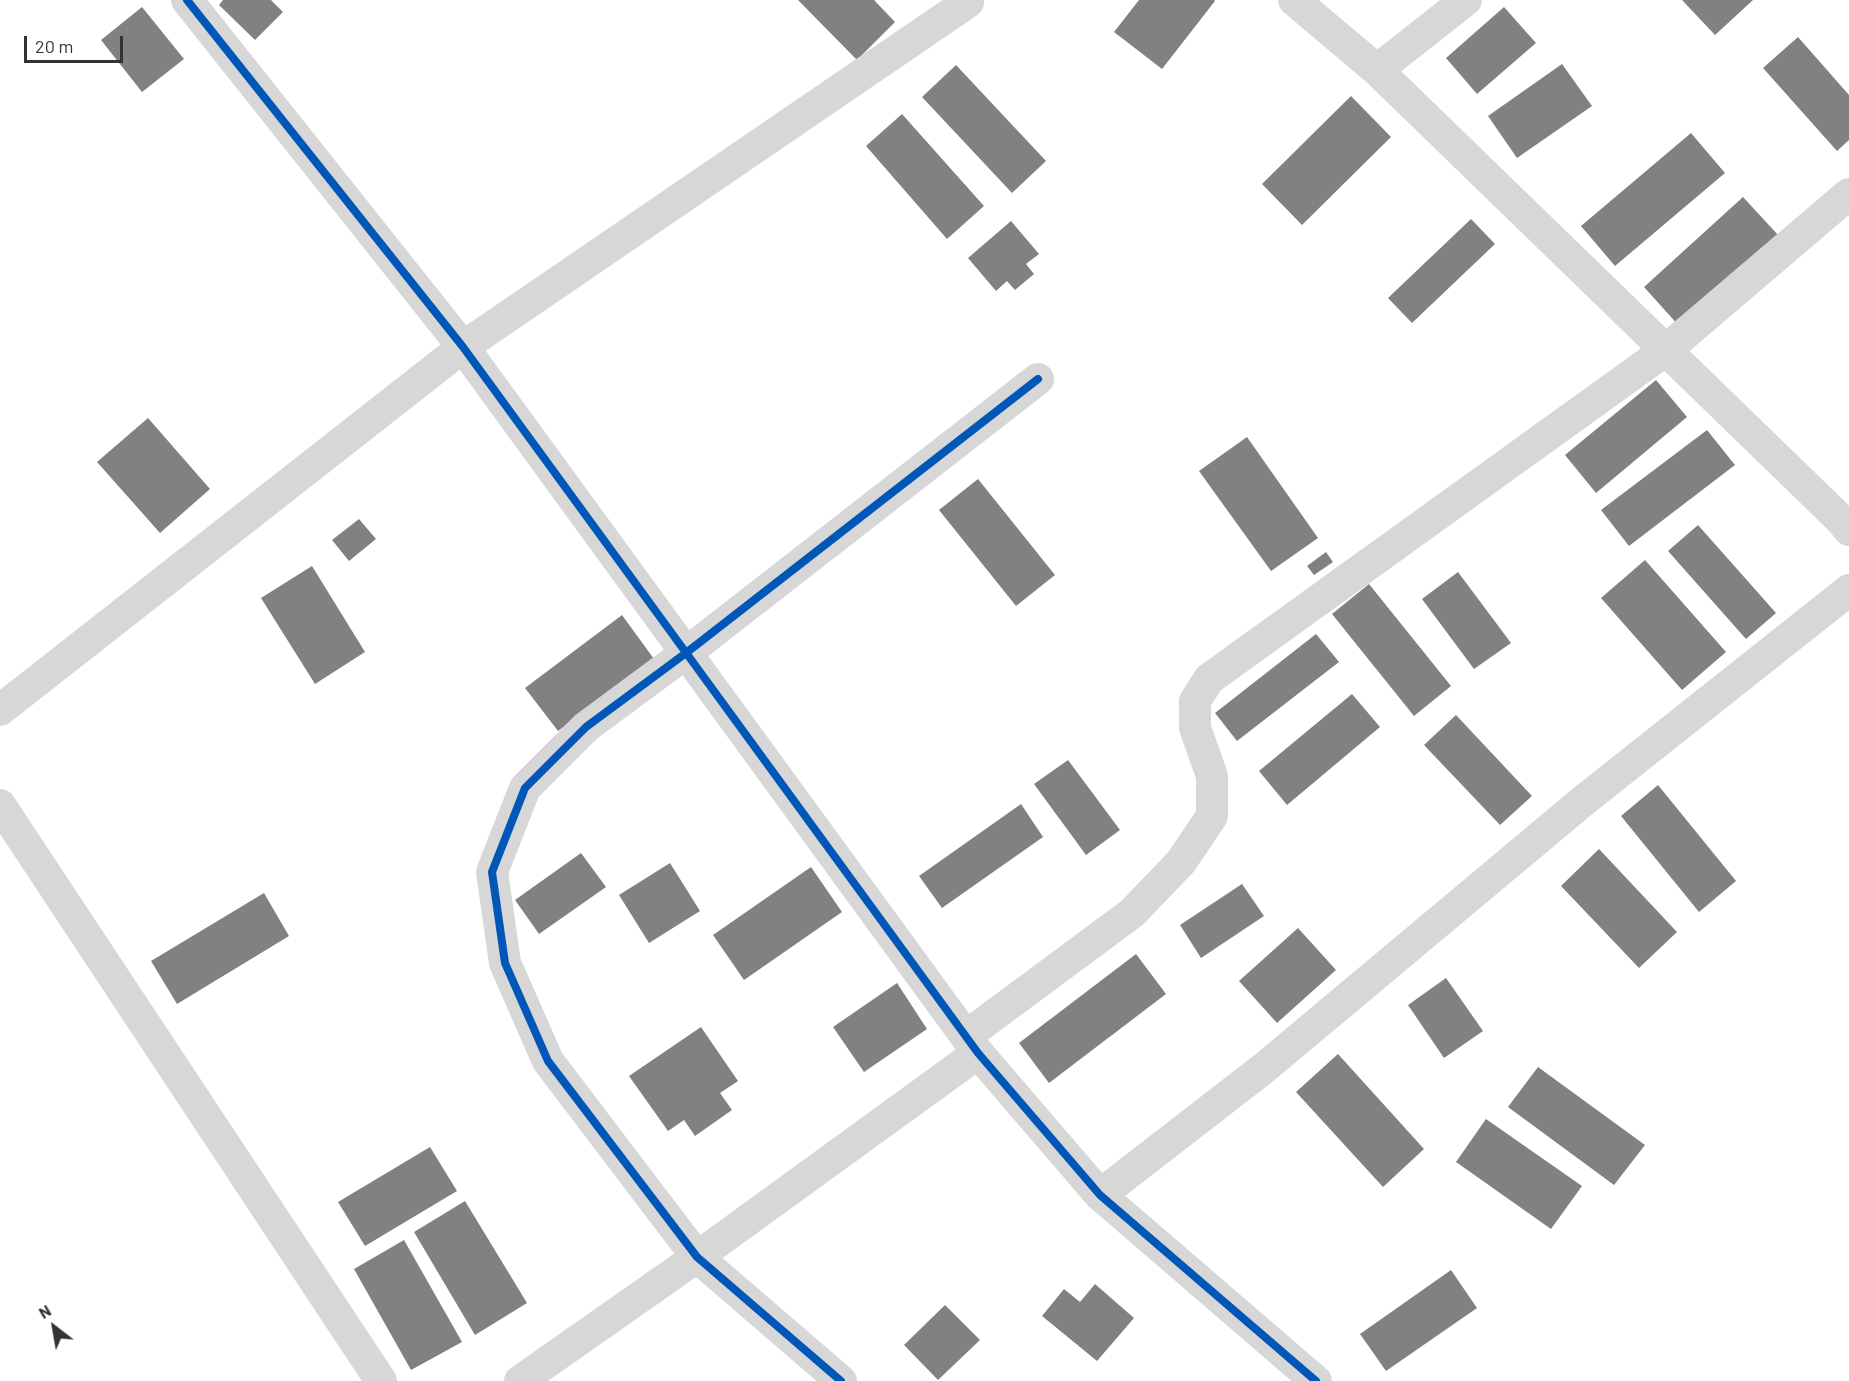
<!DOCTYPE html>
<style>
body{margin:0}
#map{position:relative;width:1849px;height:1381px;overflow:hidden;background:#fff;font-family:Barlow,sans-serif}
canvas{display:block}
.north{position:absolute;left:24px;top:1297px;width:60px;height:60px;-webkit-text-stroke:4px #fff;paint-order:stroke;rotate:329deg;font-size:16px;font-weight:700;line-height:24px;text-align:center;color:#333}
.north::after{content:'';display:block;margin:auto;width:21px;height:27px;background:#333;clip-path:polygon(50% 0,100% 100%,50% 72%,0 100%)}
.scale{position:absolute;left:24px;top:36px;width:99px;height:27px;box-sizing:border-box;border:3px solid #333;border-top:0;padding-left:8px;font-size:18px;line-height:21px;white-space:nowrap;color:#333;-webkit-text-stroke:4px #fff;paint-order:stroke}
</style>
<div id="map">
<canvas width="1849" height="1381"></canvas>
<div class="north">N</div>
<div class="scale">20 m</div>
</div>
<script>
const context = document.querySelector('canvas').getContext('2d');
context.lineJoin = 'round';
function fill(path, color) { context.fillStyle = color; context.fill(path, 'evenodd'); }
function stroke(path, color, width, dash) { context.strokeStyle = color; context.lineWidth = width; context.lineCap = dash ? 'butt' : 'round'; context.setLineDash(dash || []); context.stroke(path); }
fill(new Path2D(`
 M223 0H271L283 12 255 40 219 5Z
 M798 0H874L895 22 857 60Z
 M1139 0H1214L1215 1 1162 69 1114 32Z
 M1682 0H1753L1715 35Z
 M142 7 184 59 142 92 101 40Z
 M1504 7 1536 43 1477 94 1446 58Z
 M1798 37 1849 95V140L1837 151 1763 68Z
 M1562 64 1592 106 1517 158 1488 116Z
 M956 65 1046 161 1012 193 922 97Z
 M1351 96 1391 137 1302 225 1262 184Z
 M902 114 984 206 947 239 866 146Z
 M1691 133 1725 173 1615 266 1581 226Z
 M1743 197 1779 236 1680 327 1644 287Z
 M1471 219 1495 244 1412 323 1388 298Z
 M1011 221 1039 254 1026 264 1034 274 1015 290 1007 281 996 291 968 258Z
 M1656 380 1687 417 1596 493 1565 455Z
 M148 418 210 489 160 533 97 462Z
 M1707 430 1735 465 1629 546 1601 510Z
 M1247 437 1318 538 1271 571 1199 471Z
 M978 479 1055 575 1016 606 939 510Z
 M359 519 376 539 349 561 332 540Z
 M1698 525 1776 613 1746 639 1668 551Z
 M1326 552 1333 562 1314 575 1307 566Z
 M1645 560 1726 652 1682 690 1601 598Z
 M312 566 365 652 315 684 261 598Z
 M1458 572 1511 643 1474 669 1422 599Z
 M1369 584 1451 686 1414 716 1332 614Z
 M622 615 654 659 558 731 525 688Z
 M1316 634 1339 662 1237 741 1215 713Z
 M1352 694 1380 727 1287 805 1259 771Z
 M1456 715 1532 796 1500 825 1424 745Z
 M1068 760 1120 830 1086 855 1034 784Z
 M1658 785 1736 881 1699 912 1621 816Z
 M1021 804 1043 837 942 908 919 876Z
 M1599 849 1677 932 1639 968 1561 886Z
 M581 853 606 887 539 934 515 900Z
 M670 863 700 911 649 943 619 895Z
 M811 867 842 912 744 980 713 935Z
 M1242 884 1264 916 1201 958 1180 925Z
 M264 893 289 936 177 1004 151 961Z
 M1298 928 1336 970 1277 1023 1239 981Z
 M1136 954 1166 994 1049 1083 1019 1043Z
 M1446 978 1483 1031 1444 1058 1408 1005Z
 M897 983 927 1029 864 1072 833 1027Z
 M701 1027 738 1081 720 1093 732 1110 695 1136 684 1120 668 1131 629 1076Z
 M1338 1054 1424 1149 1383 1187 1296 1092Z
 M1538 1067 1645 1145 1614 1185 1508 1107Z
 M1486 1119 1582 1186 1551 1229 1456 1162Z
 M430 1147 457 1191 365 1246 338 1202Z
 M465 1201 527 1303 475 1335 414 1232Z
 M404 1240 462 1342 411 1370 354 1269Z
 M1451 1270 1477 1308 1386 1371 1360 1334Z
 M1095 1284 1134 1318 1097 1361 1042 1316 1064 1289 1080 1302Z
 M945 1305 980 1340 938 1380 904 1345Z`), '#818181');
stroke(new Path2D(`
 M187 0 463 347 978 1053 1100 1195 1316 1381
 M1294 0 1377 70 1841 520 1849 530
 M1377 70 1466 0
 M0 710 463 347 968 2
 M0 805 381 1381
 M966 1036 1132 913 1181 862 1212 816V776L1195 728V701L1209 679 1666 350 1849 194
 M1100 1195 1264 1068 1583 801 1849 590
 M520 1381 697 1257 978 1053
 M841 1381 697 1257 548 1061 505 963 492 872 525 788 586 727 686 653 1038 379`), '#d7d7d7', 32);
stroke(new Path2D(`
 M187 0 463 347 978 1053 1100 1195 1316 1381
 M841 1381 697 1257 548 1061 505 963 492 872 525 788 586 727 686 653 1038 379`), '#0057b8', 8);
</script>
